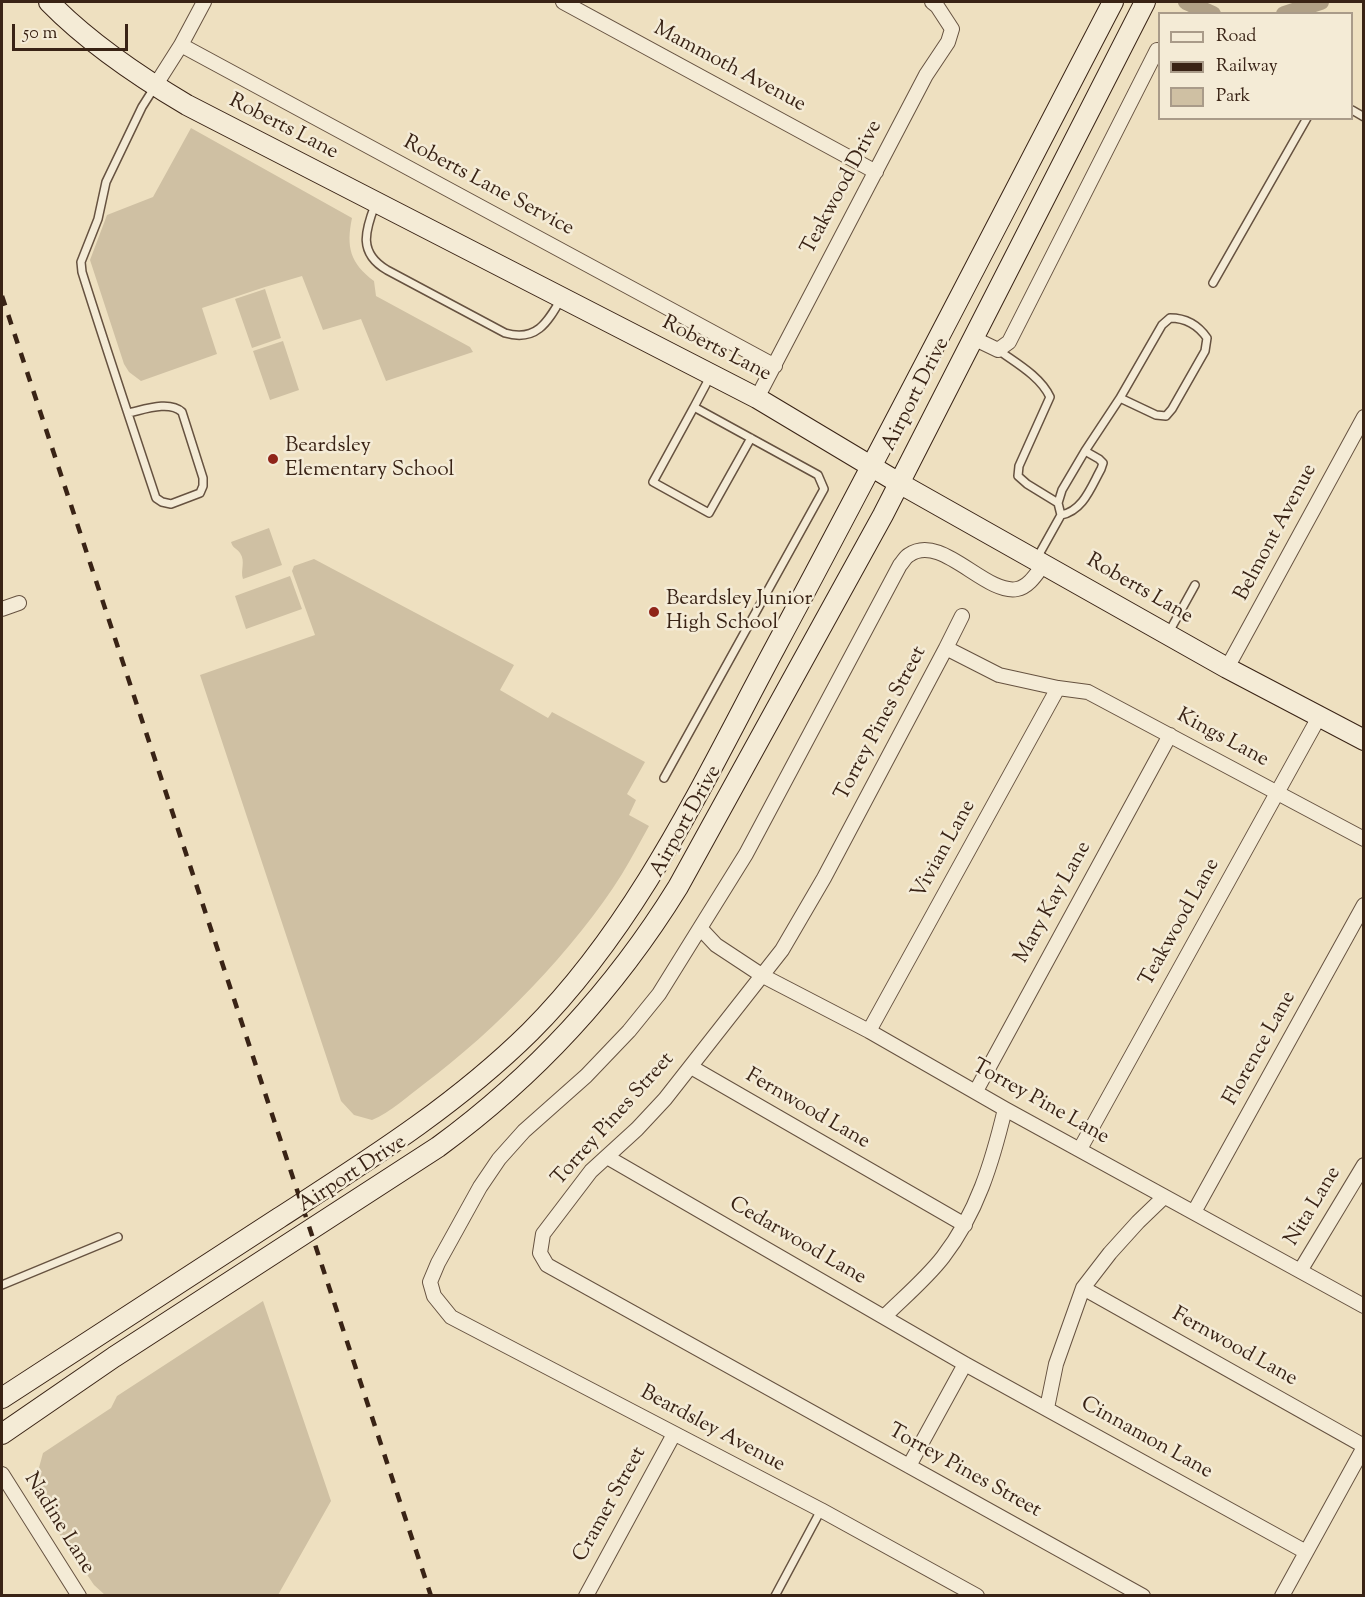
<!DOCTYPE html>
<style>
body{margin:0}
#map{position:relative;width:1365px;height:1597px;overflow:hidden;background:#eee0c0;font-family:"Sorts Mill Goudy",serif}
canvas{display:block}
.frame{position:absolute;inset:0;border:3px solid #392315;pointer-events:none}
.legend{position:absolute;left:1158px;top:12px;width:195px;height:108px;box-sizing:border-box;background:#f4ebd6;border:2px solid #a99b89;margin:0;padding:8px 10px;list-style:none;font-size:18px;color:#392315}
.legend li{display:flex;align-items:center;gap:12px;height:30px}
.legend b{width:30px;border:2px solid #a99b89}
.scale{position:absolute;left:12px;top:24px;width:116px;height:27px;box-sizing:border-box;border:3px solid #392315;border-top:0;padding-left:8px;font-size:18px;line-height:21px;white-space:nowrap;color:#392315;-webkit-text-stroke:4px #f4ebd6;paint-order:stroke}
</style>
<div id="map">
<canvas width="1365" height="1597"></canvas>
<div class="frame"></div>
<ul class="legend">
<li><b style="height:8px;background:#f4ebd6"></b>Road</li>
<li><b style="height:8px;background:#392315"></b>Railway</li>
<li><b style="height:16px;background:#cfc0a3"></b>Park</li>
</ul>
<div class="scale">50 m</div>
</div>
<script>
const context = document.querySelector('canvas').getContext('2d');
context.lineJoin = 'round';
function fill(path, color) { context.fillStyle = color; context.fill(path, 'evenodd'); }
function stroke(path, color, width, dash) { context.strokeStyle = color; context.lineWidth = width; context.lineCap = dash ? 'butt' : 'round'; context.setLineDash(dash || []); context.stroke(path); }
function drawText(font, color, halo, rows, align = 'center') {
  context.font = font + ' "Sorts Mill Goudy",serif'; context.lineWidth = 5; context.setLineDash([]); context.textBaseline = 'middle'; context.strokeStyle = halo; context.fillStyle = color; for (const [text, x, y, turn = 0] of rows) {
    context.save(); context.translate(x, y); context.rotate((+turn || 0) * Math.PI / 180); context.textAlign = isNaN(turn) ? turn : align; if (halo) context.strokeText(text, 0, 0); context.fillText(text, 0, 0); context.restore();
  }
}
fill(new Path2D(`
 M191 128 352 218C346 247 350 263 374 281L376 296 470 347 473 352 386 381 361 319 323 330 302 276 265 287 202 308 217 354 141 381 129 372 124 364 90 260 107 215 153 197Z
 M265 289 281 338 252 348 235 299Z
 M283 341 299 390 270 400 253 351Z
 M269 528 282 565 243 579C240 570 246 562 240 553 237 548 233 549 231 542Z
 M314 559 514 665 500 690 548 718 552 712 645 762 627 794 636 800 629 815 649 826C640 842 631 859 622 874 575 949 495 1031 424 1084 408 1096 391 1112 372 1120L354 1115 341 1101 200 675 315 635 292 571 294 566Z
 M290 576 302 609 246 629 235 596Z
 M263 1301 331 1501 278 1595H105L94 1585 32 1493 43 1453 111 1408 117 1396Z`), '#cfc0a3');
stroke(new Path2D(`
 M1186 2 1213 14
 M1284 14 1321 2`), '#b0a086', 16);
const service = new Path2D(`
 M1352 110 1364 117
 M375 205C365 231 358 253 387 270L505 333C536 342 547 323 561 299
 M1213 283 1307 118
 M998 350C1016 363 1040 376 1050 397L1019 466 1018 476 1027 484 1058 503
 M694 407 711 375
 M128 413C143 410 169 400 182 412L203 478V486L200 493 171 504 162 502 156 498C131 423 106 348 82 272L81 262 98 219 106 182 142 107 154 88
 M1061 515C1083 511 1091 487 1101 469L1103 463 1099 459 1085 451
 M1037 558 1061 515 1058 503 1062 490 1085 451 1120 398 1162 325 1170 318C1186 318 1198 325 1207 338L1205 351 1172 409 1166 416 1156 415 1120 398
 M1169 632 1195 585
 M664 778 824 489 818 475 694 407 653 482 709 513 751 438
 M2 1285 118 1237
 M775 1596 821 1510`);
const minor = new Path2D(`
 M563 2 876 172
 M181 45 775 366
 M155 86 181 45 204 2
 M973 338 998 350 1009 342 1157 50
 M757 398 926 75 948 42 952 29 937 6 932 2
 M2 609 19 603
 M946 648 962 616
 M1227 668 1364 417
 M701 929 716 945 763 976 869 1031 1005 1109 1364 1306
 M869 1031 1058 688
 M691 1067 965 1225
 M976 1091 1170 735
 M1080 1149 1319 717
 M607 1157 965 1364 1306 1552
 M1194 1212 1364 905
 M1300 1271 1364 1165
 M1083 1288 1364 1446
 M884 1317C903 1298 926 1279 943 1257 977 1213 992 1163 1005 1109
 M1047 1408 1056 1364 1083 1288 1110 1253 1138 1222 1164 1197
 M909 1466 965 1364
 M2 1474 79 1596
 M586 1596 674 1434
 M977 1596 821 1510 451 1317 434 1296 430 1282 438 1263 480 1187 499 1159 524 1131 586 1076 629 1031 659 994 746 854 900 565C903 562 905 557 909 555 941 532 985 595 1017 589 1029 587 1037 573 1044 564
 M1143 1596 547 1265 540 1253 543 1234 591 1171 637 1129 665 1099 782 950 824 878 946 648 999 675 1058 688 1088 692 1364 839
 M1282 1596 1364 1447`);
const secondary = new Path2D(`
 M49 2C89 43 138 76 187 105L757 398 899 483 1227 668 1364 740
 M2 1398C94 1338 187 1278 279 1218 367 1161 455 1106 530 1032 639 923 704 780 776 646 891 432 1001 217 1113 2
 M2 1434 114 1357 438 1147C535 1076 615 989 678 887L883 515 1145 2`);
stroke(service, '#665240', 10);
stroke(minor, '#665240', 16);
stroke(secondary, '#392315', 22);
stroke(service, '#f4ebd6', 7);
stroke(minor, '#f4ebd6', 14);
stroke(secondary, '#f4ebd6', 20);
stroke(new Path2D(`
 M2 296 431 1596`), '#392315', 4.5, [10, 10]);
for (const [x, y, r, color] of [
 [273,459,6,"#8f2418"],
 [654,612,6,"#8f2418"]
]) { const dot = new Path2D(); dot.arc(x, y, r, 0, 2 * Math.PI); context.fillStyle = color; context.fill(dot); stroke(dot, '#f4ebd6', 2); }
drawText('21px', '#392315', '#f4ebd6', [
 ["Mammoth Avenue",729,68,28],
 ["Roberts Lane",283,128,27],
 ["Roberts Lane Service",488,187,28],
 ["Teakwood Drive",843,188,-62],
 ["Roberts Lane",716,350,27],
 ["Airport Drive",917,395,-63],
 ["Belmont Avenue",1277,533,-62],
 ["Roberts Lane",1139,590,30],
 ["Torrey Pines Street",882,724,-62],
 ["Kings Lane",1222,739,28],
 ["Airport Drive",687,822,-61],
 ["Vivian Lane",945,850,-61],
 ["Mary Kay Lane",1054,903,-61],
 ["Teakwood Lane",1181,923,-61],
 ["Florence Lane",1261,1049,-61],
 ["Torrey Pine Lane",1040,1103,29],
 ["Fernwood Lane",807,1110,30],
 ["Torrey Pines Street",614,1120,-48],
 ["Airport Drive",353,1175,-33],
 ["Nita Lane",1314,1207,-59],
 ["Cedarwood Lane",797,1242,30],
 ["Fernwood Lane",1234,1348,29],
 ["Beardsley Avenue",712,1430,28],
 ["Cinnamon Lane",1146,1439,29],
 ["Torrey Pines Street",964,1472,29],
 ["Cramer Street",611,1505,-61],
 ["Nadine Lane",58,1524,58]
]);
drawText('21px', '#392315', '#f4ebd6', [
 ["Beardsley",285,447],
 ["Elementary School",285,471],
 ["Beardsley Junior",666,600],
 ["High School",666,624]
], 'left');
</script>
